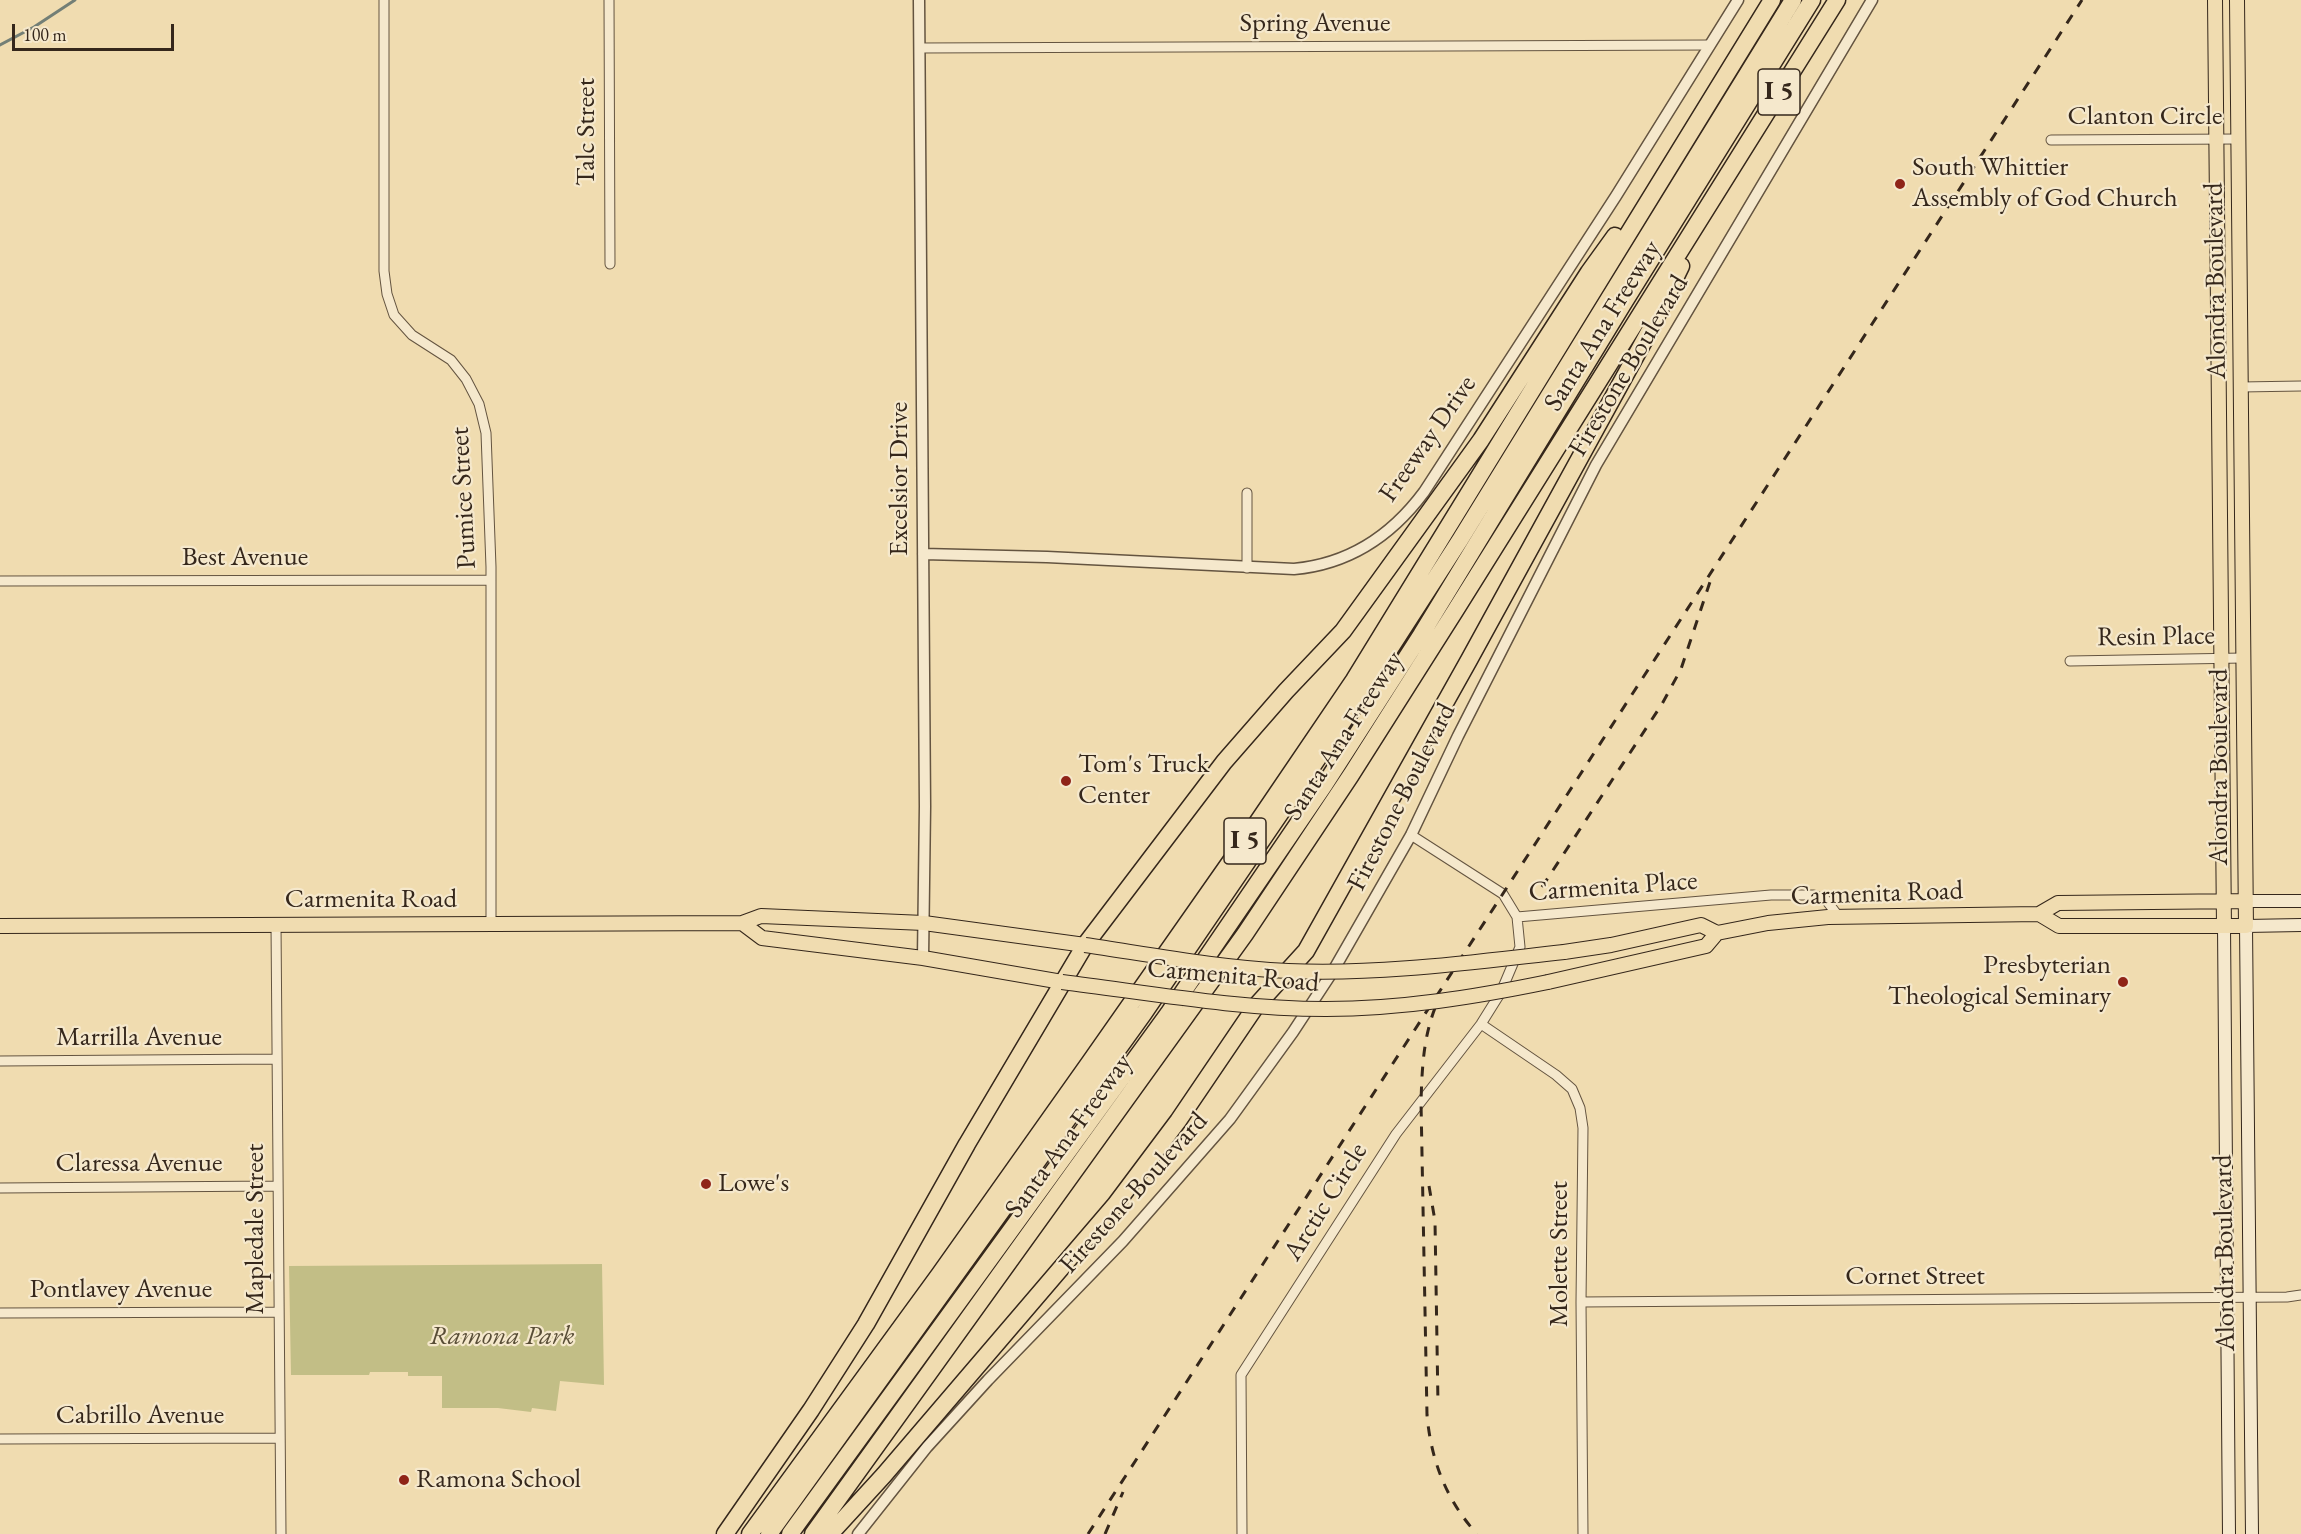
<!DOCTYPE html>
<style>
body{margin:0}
#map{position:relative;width:2301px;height:1534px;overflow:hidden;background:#f0dcb0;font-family:"EB Garamond",serif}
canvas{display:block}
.scale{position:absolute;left:12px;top:24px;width:162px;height:27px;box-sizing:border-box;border:3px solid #35271b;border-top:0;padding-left:8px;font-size:18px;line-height:21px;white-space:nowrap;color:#35271b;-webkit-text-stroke:4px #f5e8cc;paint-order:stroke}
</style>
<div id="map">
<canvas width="2301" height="1534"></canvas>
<div class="scale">100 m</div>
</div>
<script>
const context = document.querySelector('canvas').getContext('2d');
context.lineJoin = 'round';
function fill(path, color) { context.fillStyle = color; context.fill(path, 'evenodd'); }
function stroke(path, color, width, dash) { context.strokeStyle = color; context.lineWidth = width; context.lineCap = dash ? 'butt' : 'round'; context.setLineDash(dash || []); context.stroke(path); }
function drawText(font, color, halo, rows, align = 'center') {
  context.font = font + ' "EB Garamond",serif'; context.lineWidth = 4.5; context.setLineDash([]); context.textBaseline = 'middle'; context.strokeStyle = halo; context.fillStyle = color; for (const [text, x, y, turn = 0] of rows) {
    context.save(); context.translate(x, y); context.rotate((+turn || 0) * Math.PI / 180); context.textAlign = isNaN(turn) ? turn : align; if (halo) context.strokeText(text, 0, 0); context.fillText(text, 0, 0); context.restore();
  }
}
fill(new Path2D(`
 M602 1264 604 1385 560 1381 556 1411 532 1408 531 1412 498 1408H442V1376H408V1372H370L369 1375H291L289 1266Z`), '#c2be86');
stroke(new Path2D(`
 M0 45 34 27 75 0`), '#737f76', 3);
const minor = new Path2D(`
 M384 0V271L387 294 394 315 412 335 451 360 466 379 479 404 486 433 491 567V923
 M609 0 610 264
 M920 48 1710 45
 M2051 140 2238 139
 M2241 387 2301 386
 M1247 493V568
 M0 581 491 580
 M2070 661 2243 658
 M1517 917 1771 895H1814L1826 900 1839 917
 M276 924 281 1534
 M1481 1024 1556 1075 1572 1089 1580 1108 1583 1128 1581 1302 1583 1534
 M0 1061 277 1059
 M0 1188 278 1186
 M1581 1302 2287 1297 2301 1295
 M0 1313 279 1312
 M0 1439 280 1438
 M1242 1534 1241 1375 1396 1134 1481 1024 1501 992 1520 947 1517 917 1503 894 1411 835`);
const tertiary = new Path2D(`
 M919 0 925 806 923 958
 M923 554 1047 557 1294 569C1349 564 1392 535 1424 492L1616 196 1738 0
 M858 1534 927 1447 988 1380 1123 1241 1230 1119 1293 1032 1333 971 1411 835 1458 736 1596 465 1872 0`);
const secondary = new Path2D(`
 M2246 901H2301
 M2224 926 2229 1534
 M2252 1534 2246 926 2301 925`);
const primary = new Path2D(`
 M2215 0 2224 926
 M2039 914 2059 926H2246L2237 0
 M742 923 762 938 923 958 1062 982
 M0 926 742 923 761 916 924 923 1085 945
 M1564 952 1611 945 1701 925 1717 933 1768 923 1828 917 2039 914 2058 903 2246 901
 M1548 982 1706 946 1717 933`);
const motorway = new Path2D(`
 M725 1534 811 1410 866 1324 967 1144 1085 945 1224 762 1286 691 1343 631 1481 440 1589 272 1615 236
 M750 1534 939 1275 1090 1062 1242 845 1354 680 1772 0
 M769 1534 1144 1013 1346 717 1460 540 1793 0
 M790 1534 1168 1014 1325 784 1421 635 1623 304 1812 0
 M813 1534 1245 934 1351 775 1455 611 1837 0
 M830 1534 884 1475 1115 1205 1178 1121 1256 1006 1306 951 1469 660 1650 330 1681 266`);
stroke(minor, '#645440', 11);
stroke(tertiary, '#645440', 13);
stroke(secondary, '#35271b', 14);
stroke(primary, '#35271b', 16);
stroke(motorway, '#35271b', 19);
stroke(minor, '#f5e8cc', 9);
stroke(tertiary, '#f5e8cc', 10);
stroke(secondary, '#f5e8cc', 12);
stroke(primary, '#f0dcb0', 14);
stroke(motorway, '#f0dcb0', 16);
stroke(new Path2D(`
 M1542 887 1662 704 1681 669 1710 582
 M1435 1008C1423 1039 1422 1070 1421 1102L1427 1415C1431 1460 1446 1500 1477 1534
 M1429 1186 1435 1221 1438 1404
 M1088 1534 2082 0
 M1105 1534 1123 1492`), '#35271b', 3, [10, 10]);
const primaryBridge = new Path2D(`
 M1085 945C1152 955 1220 968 1288 971 1380 975 1473 962 1564 952
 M1062 982C1150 993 1238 1009 1326 1009 1401 1009 1475 997 1548 982`);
stroke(primaryBridge, '#35271b', 16, []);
stroke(primaryBridge, '#f0dcb0', 14);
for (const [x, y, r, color] of [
 [1900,184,6,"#8f2418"],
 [1066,781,6,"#8f2418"],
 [2123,982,6,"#8f2418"],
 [706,1184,6,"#8f2418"],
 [404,1480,6,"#8f2418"]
]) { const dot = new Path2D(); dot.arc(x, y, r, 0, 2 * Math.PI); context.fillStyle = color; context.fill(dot); stroke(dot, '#f5e8cc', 2); }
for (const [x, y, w] of [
 [1779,92,42],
 [1245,841,42]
]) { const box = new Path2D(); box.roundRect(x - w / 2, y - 23, w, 46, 4.5); context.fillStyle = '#f5e8cc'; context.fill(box); stroke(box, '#35271b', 1.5); }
drawText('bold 26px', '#35271b', null, [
 ["I 5",1779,92],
 ["I 5",1245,841]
]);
drawText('27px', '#35271b', '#f5e8cc', [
 ["Spring Avenue",1315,24],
 ["Clanton Circle",2145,117],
 ["Talc Street",587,132,-90],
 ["Alondra Boulevard",2216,281,-91],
 ["Santa Ana Freeway",1603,326,-58],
 ["Firestone Boulevard",1629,366,-59],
 ["Freeway Drive",1428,439,-55],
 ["Excelsior Drive",900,479,-90],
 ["Pumice Street",464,498,-93],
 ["Best Avenue",245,558],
 ["Resin Place",2156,637,-1],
 ["Santa Ana Freeway",1344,736,-57],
 ["Alondra Boulevard",2220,767,-90],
 ["Firestone Boulevard",1402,797,-63],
 ["Carmenita Place",1613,887,-4],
 ["Carmenita Road",1877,894,-2],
 ["Carmenita Road",371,900],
 ["Carmenita Road",1233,976,5],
 ["Marrilla Avenue",139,1038],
 ["Santa Ana Freeway",1069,1136,-54],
 ["Claressa Avenue",139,1164],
 ["Firestone Boulevard",1134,1193,-48],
 ["Arctic Circle",1326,1202,-58],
 ["Mapledale Street",256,1229,-90],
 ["Alondra Boulevard",2225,1253,-91],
 ["Molette Street",1560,1254,-90],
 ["Cornet Street",1915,1277],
 ["Pontlavey Avenue",121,1290],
 ["Cabrillo Avenue",140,1416]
]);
drawText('27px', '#35271b', '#f5e8cc', [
 ["South Whittier",1912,168],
 ["Assembly of God Church",1912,199],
 ["Tom's Truck",1078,765],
 ["Center",1078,796],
 ["Presbyterian",2111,966,"right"],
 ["Theological Seminary",2111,997,"right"],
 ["Lowe's",718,1184],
 ["Ramona School",416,1480]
], 'left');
drawText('italic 27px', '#584d36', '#f5e8cc', [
 ["Ramona Park",502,1337]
]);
</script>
